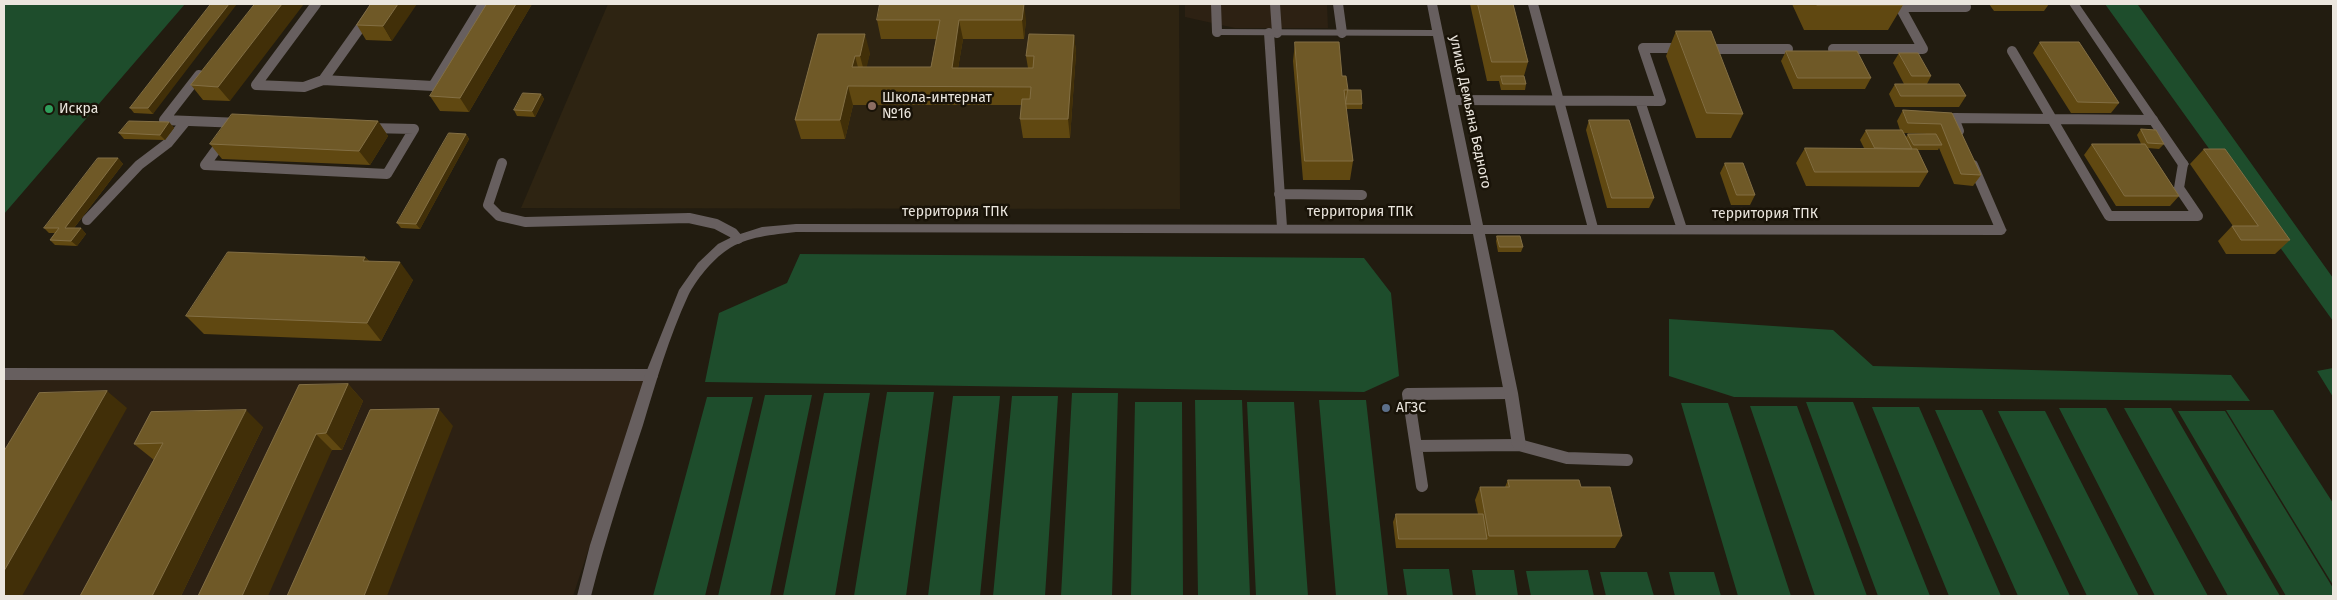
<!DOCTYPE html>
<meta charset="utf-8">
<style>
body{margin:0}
#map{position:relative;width:2337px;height:600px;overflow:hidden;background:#221c10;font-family:"Fira Sans",sans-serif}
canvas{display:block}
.frame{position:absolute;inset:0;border:5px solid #ebe6de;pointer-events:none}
</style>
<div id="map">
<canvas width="2337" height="600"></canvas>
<div class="frame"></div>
</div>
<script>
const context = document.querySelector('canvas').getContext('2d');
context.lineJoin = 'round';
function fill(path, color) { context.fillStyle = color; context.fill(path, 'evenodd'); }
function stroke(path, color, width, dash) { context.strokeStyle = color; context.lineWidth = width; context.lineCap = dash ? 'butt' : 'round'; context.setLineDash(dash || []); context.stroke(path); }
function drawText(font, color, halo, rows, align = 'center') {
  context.font = font + ' "Fira Sans",sans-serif'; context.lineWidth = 5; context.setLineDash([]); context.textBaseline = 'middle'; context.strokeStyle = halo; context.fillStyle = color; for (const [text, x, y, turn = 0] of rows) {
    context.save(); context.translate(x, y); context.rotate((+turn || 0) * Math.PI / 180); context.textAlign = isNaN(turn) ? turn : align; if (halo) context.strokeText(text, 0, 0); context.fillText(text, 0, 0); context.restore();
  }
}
fill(new Path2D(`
 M1185 4H1327L1328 28H1235L1185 17Z
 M4 373H647L573 596H4Z`), '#2d2113');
fill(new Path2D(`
 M608 4H1179L1180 209 521 208Z`), '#2e2412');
fill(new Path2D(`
 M4 4H185L4 214Z
 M2105 4 2138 5 2333 278V321Z
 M800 254 1364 258 1391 293 1399 376 1364 392 705 382 719 313 787 283Z
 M1669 319 1833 330 1873 366 2231 375 2250 401 1734 397 1669 376Z
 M2333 368V397L2317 371Z
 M887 392H934L906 596H854Z
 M824 393H870L835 596H783Z
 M1072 393H1118L1112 596H1061Z
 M765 395H812L770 596H718Z
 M953 396H1000L980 596H928Z
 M1012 396H1058L1045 596H993Z
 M707 397H753L705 596H653Z
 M1195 400H1242L1250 596H1198Z
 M1319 400H1366L1388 596H1336Z
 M1135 402H1182L1183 596H1131Z
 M1247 402H1294L1308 596H1256Z
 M1806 402H1853L1930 596H1878Z
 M1681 403H1728L1791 596H1738Z
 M1750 406H1797L1867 596H1815Z
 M1872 407H1919L2001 596H1949Z
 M2059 408H2106L2208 596H2155Z
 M2124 408H2171L2280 596H2228Z
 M1935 410H1982L2070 596H2018Z
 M2226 410H2273L2333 503V585Z
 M1998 411H2045L2139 596H2087Z
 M2178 411H2225L2333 588V596H2286Z
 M1403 569H1449L1453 596H1407Z
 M1472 570H1514L1518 596H1476Z
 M1588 570 1594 596H1531L1526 571Z
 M1600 572H1647L1654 596H1606Z
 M1669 572H1714L1721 596H1675Z`), '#1e4d2c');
stroke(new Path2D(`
 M316 4 256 85 304 87 323 80 433 86 483 4
 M1216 4 1217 32
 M1275 4 1277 33
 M1338 4 1342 33
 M1533 4 1593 228
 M1269 33 1282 227
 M1703 49H1788
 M1833 49H1923L1900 7H1966L1965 4
 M2012 51 2109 216H2198L2179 188 2183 164
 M199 75 164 120 241 123
 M323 80 377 4
 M1452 100 1661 101 1643 48H1684
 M1640 101 1682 229
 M1959 131 1954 118 2153 120
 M224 139 205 165 387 174 414 129 369 128
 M502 163 488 205 499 216 525 222 689 218 716 224 733 233 738 239
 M1973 165 2001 230
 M1279 194 1362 195
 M87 220 139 165 168 143 186 121`), '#675f5f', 10);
stroke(new Path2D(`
 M4 374 652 375
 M1416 446 1519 445 1567 458 1627 460
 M1422 486 1408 394 1511 393`), '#675f5f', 12);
fill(new Path2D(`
 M1427 4H1437L1483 225H2001L2007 230 2001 235 1485 234 1518 393 1526 445 1524 449 1519 451 1514 449 1512 445 1504 393 1473 234 796 232C773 235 747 236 727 250 712 260 696 280 688 296 669 337 656 382 643 425 624 482 606 538 591 596H577L590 545 645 375 679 290 698 263 718 244 734 236 762 227 796 224 1471 225 1433 36 1217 35 1212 32 1217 29 1432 30Z
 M2069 4H2079L2187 161 2189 164 2187 167H2179Z`), '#675f5f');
fill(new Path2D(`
 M211 4 153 114 134 113 130 108Z
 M255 4 230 101 203 100 191 85Z
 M371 4 392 41 366 40 357 25Z
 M487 4H532L469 112 440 111 430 96Z
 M1470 4H1513L1528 62 1524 76 1526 84 1525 90H1501L1499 81H1487Z
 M1792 4H1902L1903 5 1888 30H1804Z
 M1989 4H2049L2044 11H1994Z
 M877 20H1026L1024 39H963L958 68H1028L1026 56 1074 35 1076 53 1070 138H1023L1020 119 1022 105H853L845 139H801L795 120 818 34 870 53 866 67H931L936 39H881Z
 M1676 31 1743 114 1731 138H1696L1666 56Z
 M1295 42 1342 76 1348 90 1362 104V109H1346L1353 161 1350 180H1303L1293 61Z
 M2040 42 2119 103 2111 113H2071L2033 53Z
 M1786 51 1871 78 1865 89H1793L1781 61Z
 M1899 53 1931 76 1927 84 1966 96 1959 107H1895L1889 94 1895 84H1904L1893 63Z
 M541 94 544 99 535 117 517 116 514 110Z
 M1903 110 1952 113 1981 175 1973 186 1954 184 1939 148 1938 150H1918L1928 172 1919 187 1806 186 1796 163 1805 148H1864L1860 140 1866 130H1900L1897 121ZM1904 133 1927 134H1908L1906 137Z
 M1589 120 1654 198 1649 208H1607L1586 130Z
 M378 121 388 136 370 165 222 159 210 144Z
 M169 122 174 128 165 140 124 139 119 133Z
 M2141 129 2164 144 2159 149 2148 148 2179 196 2170 206H2116L2084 155 2092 144H2141L2137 135Z
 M466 134 469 139 420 229 401 228 397 223Z
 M2204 149 2290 240 2275 254H2226L2218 241 2232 226H2233L2190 164Z
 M118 158 123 164 74 228H81L86 234 77 246 55 245 50 240 55 233H49L44 228Z
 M1725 163 1755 195 1750 205H1731L1720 173Z
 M1497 236 1523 247 1521 252H1498L1496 241Z
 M365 257 369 261 413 280 381 341 204 334 186 316Z
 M348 384 363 401 342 450H332L198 596Z
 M263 427 181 596H80L154 460 134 444Z
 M1508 480 1581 487 1622 536 1615 548H1396L1393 522 1396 514H1478L1475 500 1480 487H1505Z`), '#604811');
fill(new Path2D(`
 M229 4H237L153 114 148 108Z
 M282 4H304L230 101 218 87Z
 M398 4H417L392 41 383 26Z
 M516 4H532L469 112 460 98Z
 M1024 4 1026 20 1024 39 1022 20Z
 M959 20 963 39 955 86 952 68Z
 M865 34 870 53 865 75 860 56Z
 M1074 35 1076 53 1070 138 1068 119Z
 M855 56 860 75 852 67Z
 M848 86 853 105 845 139 840 120Z
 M541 94 544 99 535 117 532 111Z
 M378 121 388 136 370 165 359 151Z
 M169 122 174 128 165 140 160 135Z
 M466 134 469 139 420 229 416 224Z
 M118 158 123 164 70 233 65 228Z
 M81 228 86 234 77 246 71 241Z
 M365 257 379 275 363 261Z
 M400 262 413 280 381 341 367 323Z
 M348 384 363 401 342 450 326 433Z
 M107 391 127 408 22 596H4V571Z
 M439 409 453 426 387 596H364Z
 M246 410 263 427 181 596H152Z
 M316 434 332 450 268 596H242Z`), '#412f08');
const building = new Path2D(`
 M211 4H229L148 108H130Z
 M255 4H282L218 87 191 85Z
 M371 4H398L383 26 357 25Z
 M487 4H516L460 98 430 96Z
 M880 4H1024L1022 20H959L952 68H1033L1034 56H1026L1029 34 1074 35 1068 119H1020L1022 99H1030L1031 87 848 86 840 120H795L818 34H865L860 56H855L852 67H931L940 20H877Z
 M1478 4H1513L1528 62H1492Z
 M1816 4H1902L1903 5H1817Z
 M1676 31H1711L1743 114 1707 113Z
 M1295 42H1339L1342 76H1346L1348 90H1344L1353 161H1305Z
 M2040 42H2079L2119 103 2078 102Z
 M1786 51H1857L1871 78H1798Z
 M1899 53H1918L1931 76H1912Z
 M1501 76H1524L1526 84H1503Z
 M1895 84H1959L1966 96H1901Z
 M1348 90H1361L1362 104H1346Z
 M523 93 541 94 532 111 514 110Z
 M1903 110 1952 113 1981 175 1961 174 1941 124 1908 123Z
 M232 114 378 121 359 151 210 144Z
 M1589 120H1629L1654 198H1612Z
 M129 121 169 122 160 135 119 133Z
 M2141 129 2156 130 2164 144 2148 143Z
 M1866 130H1902L1912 149 1875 148Z
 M449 133 466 134 416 224 397 223Z
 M1908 134H1936L1942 145H1914Z
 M2092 144H2145L2179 196H2125Z
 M1805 148 1917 149 1928 172H1815Z
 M2204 149H2225L2290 240H2241L2232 226H2258Z
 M98 158H118L65 228H81L71 241 50 240 59 228H44Z
 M1725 163H1743L1755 195H1737Z
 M1497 236H1520L1523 247H1500Z
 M228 252 365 257 363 261 400 262 367 323 186 316Z
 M348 384 326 433 316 434 242 596H198L299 385Z
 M107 391 4 571V451L39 393Z
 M439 409 364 596H287L370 410Z
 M246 410 152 596H80L163 443 134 444 151 412Z
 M1508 480H1579L1581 487H1610L1622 536H1489L1480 487H1509Z
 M1396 514H1483L1487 539H1399Z`);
fill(building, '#6f5927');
stroke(building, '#836f44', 1);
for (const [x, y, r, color] of [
 [872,106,5,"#8d6e63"],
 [49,109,5,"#2e9e5b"],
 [1386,408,5,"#5c6f8a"]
]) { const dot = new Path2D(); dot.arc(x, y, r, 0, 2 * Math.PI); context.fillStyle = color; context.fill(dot); stroke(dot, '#191308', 2); }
drawText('14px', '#ebe6de', '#191308', [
 ["Школа-интернат",882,98],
 ["№16",882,114],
 ["Искра",59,109],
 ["АГЗС",1396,408]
], 'left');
drawText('14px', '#ebe6de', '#191308', [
 ["улица Демьяна Бедного",1470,112,78],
 ["территория ТПК",955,212],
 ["территория ТПК",1360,212],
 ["территория ТПК",1765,214]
]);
</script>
